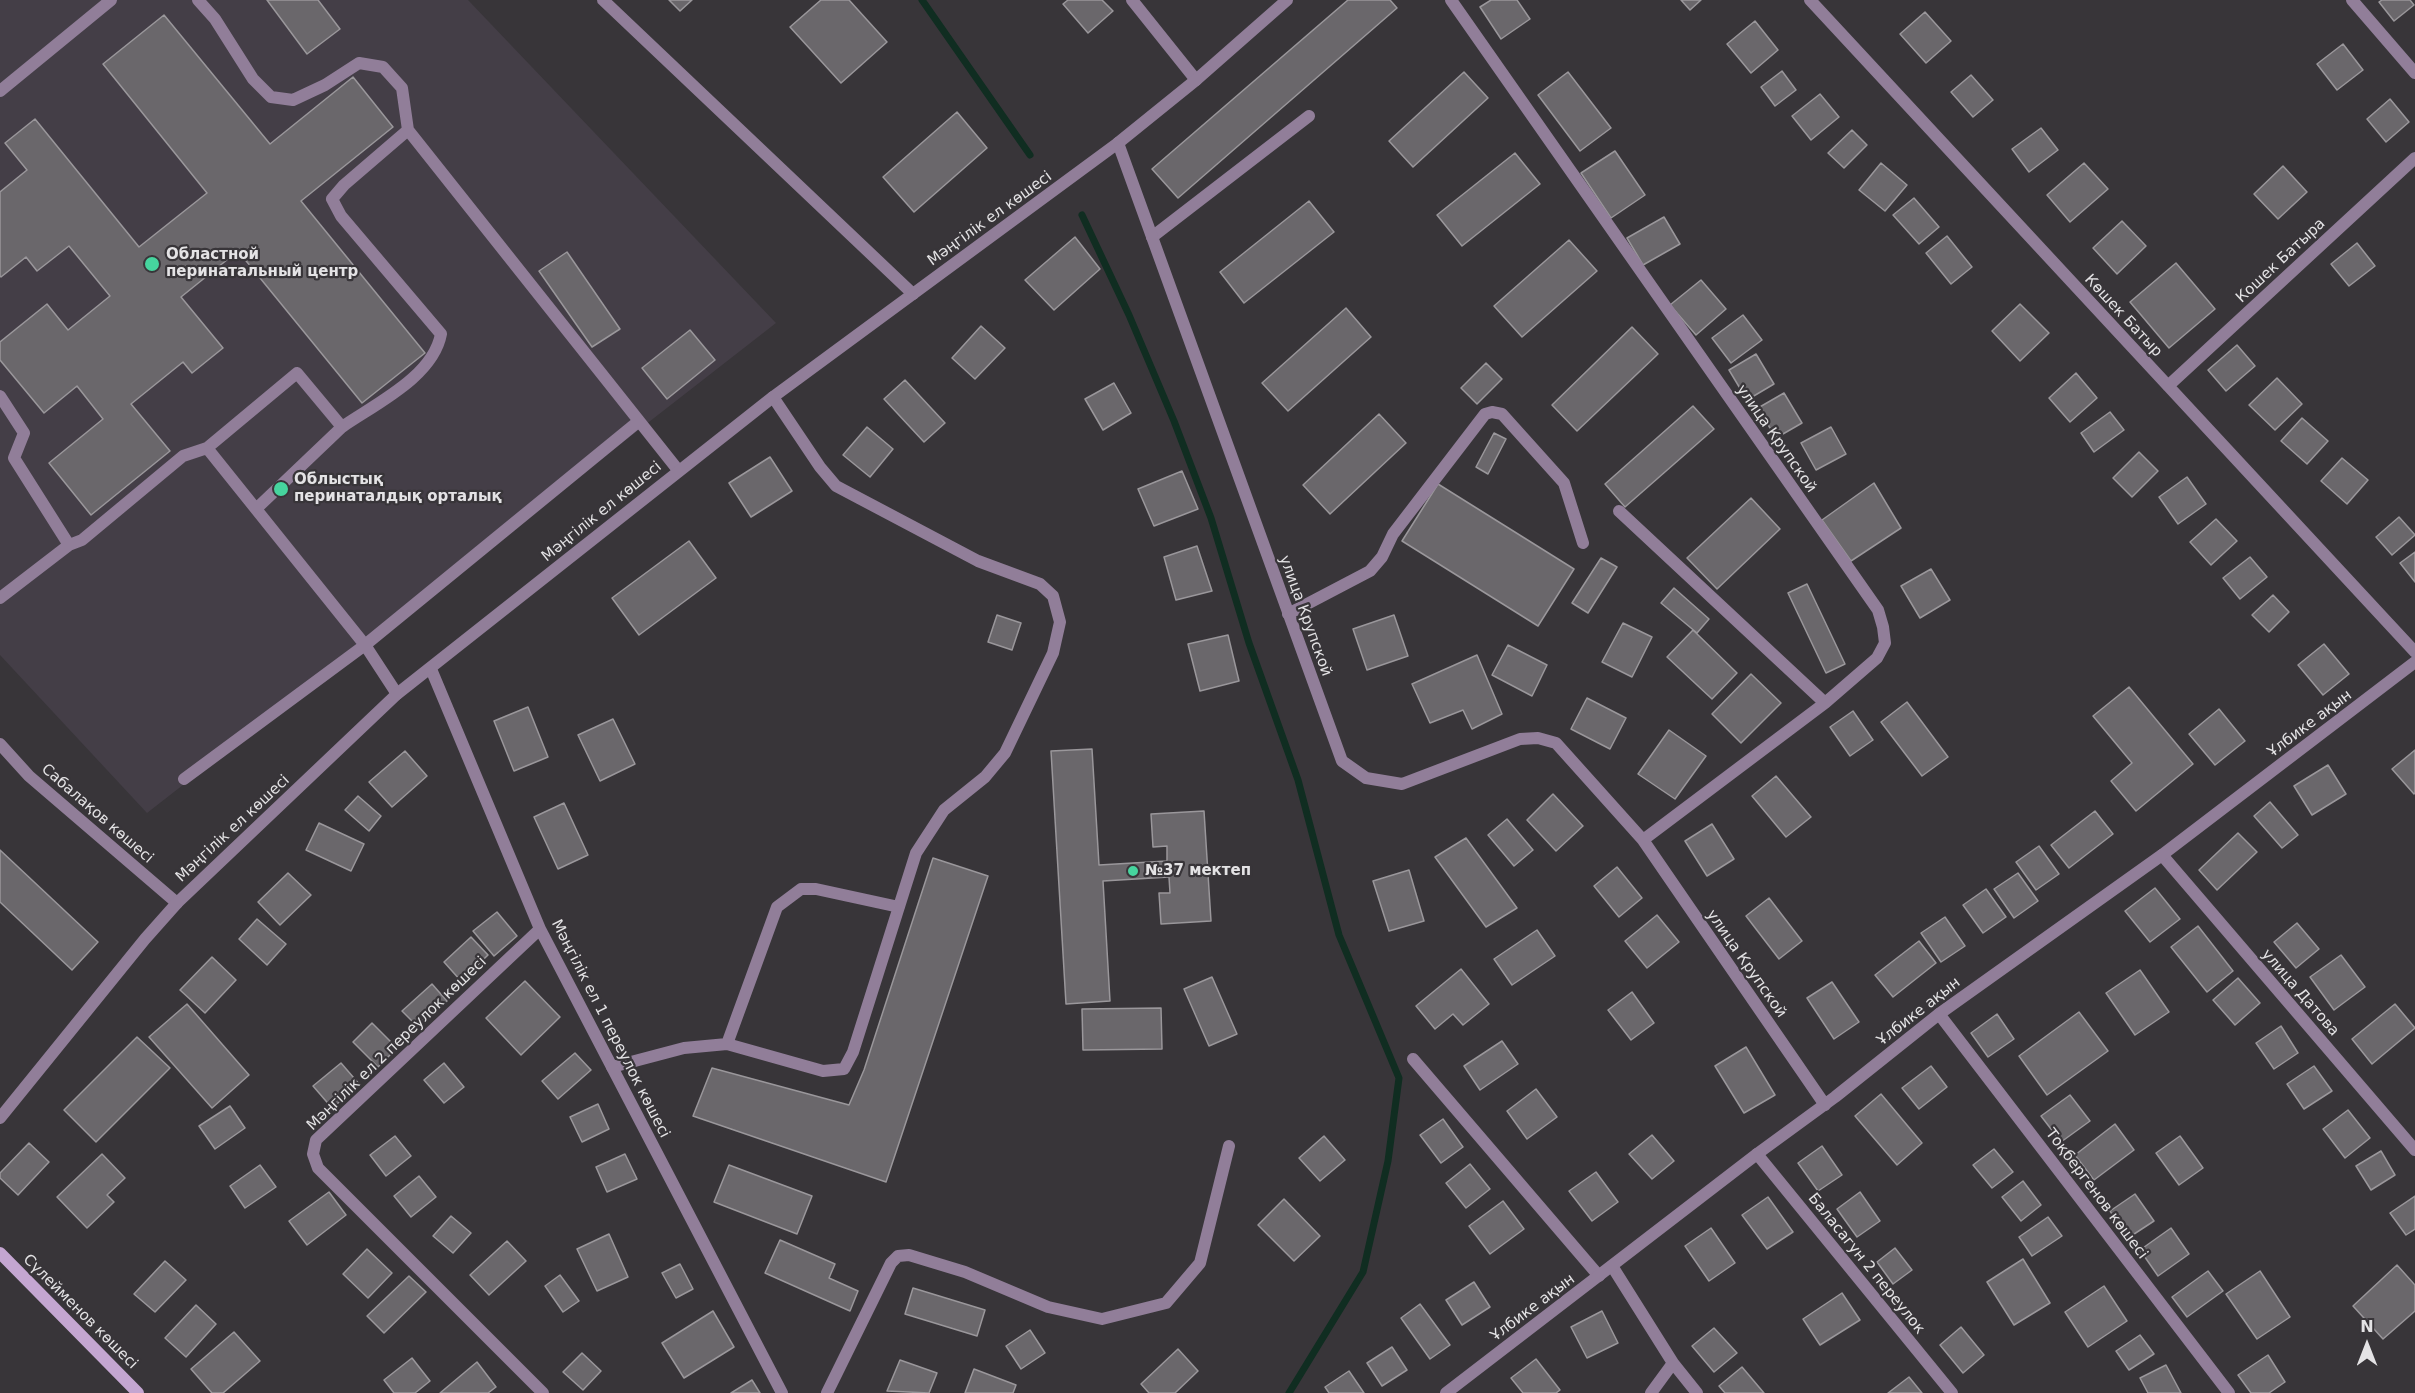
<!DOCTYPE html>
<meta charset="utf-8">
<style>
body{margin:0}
#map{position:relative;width:2415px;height:1393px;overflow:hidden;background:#383539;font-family:"DejaVu Sans",sans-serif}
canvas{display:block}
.north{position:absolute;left:2337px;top:1315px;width:60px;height:60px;-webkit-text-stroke:4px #383539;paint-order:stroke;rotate:0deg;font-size:16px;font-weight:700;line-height:24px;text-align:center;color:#e4e3e5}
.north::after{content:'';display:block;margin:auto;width:21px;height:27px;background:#e4e3e5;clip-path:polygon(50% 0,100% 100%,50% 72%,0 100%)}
</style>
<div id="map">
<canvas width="2415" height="1393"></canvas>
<div class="north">N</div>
</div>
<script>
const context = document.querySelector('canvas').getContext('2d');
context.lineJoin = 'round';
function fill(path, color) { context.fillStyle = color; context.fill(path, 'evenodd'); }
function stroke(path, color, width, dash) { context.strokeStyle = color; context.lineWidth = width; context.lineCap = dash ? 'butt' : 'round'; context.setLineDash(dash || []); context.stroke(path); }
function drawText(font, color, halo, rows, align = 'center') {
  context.font = font + ' "DejaVu Sans",sans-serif'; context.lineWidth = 4.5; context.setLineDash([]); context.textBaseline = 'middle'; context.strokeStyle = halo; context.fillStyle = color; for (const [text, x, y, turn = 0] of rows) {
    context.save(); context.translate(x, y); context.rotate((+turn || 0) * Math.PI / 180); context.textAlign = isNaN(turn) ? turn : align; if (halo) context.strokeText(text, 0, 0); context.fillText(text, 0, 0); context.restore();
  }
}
fill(new Path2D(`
 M0 0H468L776 323 147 813 0 655Z`), '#443e47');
stroke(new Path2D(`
 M922 0 1030 155
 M1082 215 1129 315 1174 421 1211 518 1249 643 1298 780 1339 935 1399 1078 1388 1161 1363 1272 1289 1393`), '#102d21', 7);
const building = new Path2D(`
 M267 0H318L340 29 307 54Z
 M669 0H692L680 11Z
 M821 0H849L887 42 841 83 790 27Z
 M1068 0H1102L1113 11 1088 33 1063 4Z
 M1348 0H1390L1397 8 1178 198 1152 169Z
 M1491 0H1517L1530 19 1501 39 1480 7Z
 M1681 0H1701L1690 10Z
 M2382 0H2410L2414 5 2394 21 2379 2Z
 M1925 12 1951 41 1926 63 1900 34Z
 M164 15 270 144 353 77 393 127 301 201 425 353 362 403 238 251 181 297 223 348 192 373 183 362 131 404 170 451 91 515 49 463 103 419 77 386 44 413 0 360V342L47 304 68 330 110 296 69 246 37 271 26 257 1 277 0 276V192L27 170 5 143 35 119 139 247 207 193 103 64Z
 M1755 21 1778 50 1751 73 1727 44Z
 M2343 44 2363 70 2337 90 2317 64Z
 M1782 71 1796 90 1775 106 1761 87Z
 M1464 72 1488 98 1413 167 1389 141Z
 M1568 72 1611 128 1580 151 1538 95Z
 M1971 75 1993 100 1973 117 1951 92Z
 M1820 94 1839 117 1811 140 1792 116Z
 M2390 99 2409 122 2386 142 2367 119Z
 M957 112 987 148 914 212 883 177Z
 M2041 128 2058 150 2029 172 2012 149Z
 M1852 130 1867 145 1844 168 1828 153Z
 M1615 151 1645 195 1611 218 1581 173Z
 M1515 153 1540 184 1462 246 1437 215Z
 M1881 163 1907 185 1885 211 1859 190Z
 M2084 163 2108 189 2070 222 2047 195Z
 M2283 166 2307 192 2278 219 2254 194Z
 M1914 198 1939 227 1919 244 1893 215Z
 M1309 201 1334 232 1244 303 1220 272Z
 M1664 217 1680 244 1643 265 1627 238Z
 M2122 221 2146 246 2117 274 2093 248Z
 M1947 236 1972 267 1951 284 1926 253Z
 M1075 237 1100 269 1054 310 1025 280Z
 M1569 240 1597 271 1522 337 1494 306Z
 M2357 243 2375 266 2349 286 2331 264Z
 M567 252 620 329 592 347 539 271Z
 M2176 263 2215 309 2169 348 2130 302Z
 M1701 280 1726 309 1696 335 1670 305Z
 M2020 304 2049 333 2020 361 1992 331Z
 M1346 308 1371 337 1288 411 1262 383Z
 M1743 315 1762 340 1731 363 1712 338Z
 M981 326 1005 348 975 379 952 358Z
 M1632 327 1658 354 1577 431 1552 405Z
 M690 330 715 360 667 399 642 368Z
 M2237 345 2255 366 2226 391 2208 370Z
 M1756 354 1774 384 1747 400 1729 370Z
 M1486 363 1502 379 1477 404 1461 388Z
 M2076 373 2097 398 2070 422 2049 398Z
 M2277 378 2302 404 2275 430 2249 405Z
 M905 380 945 423 924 442 884 399Z
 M1114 383 1131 413 1103 430 1085 399Z
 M1784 393 1802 423 1776 438 1758 408Z
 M1693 406 1714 429 1625 507 1605 484Z
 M2110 412 2124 430 2094 452 2081 433Z
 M1379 414 1406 443 1330 514 1303 485Z
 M2302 418 2328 441 2307 464 2281 441Z
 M867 427 893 449 870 477 843 455Z
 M1831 427 1846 454 1816 470 1801 443Z
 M1494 433 1506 439 1488 474 1476 467Z
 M2139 452 2158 471 2132 497 2113 478Z
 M770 457 792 491 751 517 729 483Z
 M2342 458 2368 480 2347 504 2321 481Z
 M1182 471 1198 509 1154 526 1138 489Z
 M2187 477 2206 504 2178 524 2159 497Z
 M1874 483 1901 528 1851 561 1822 520Z
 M1438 484 1574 569 1538 626 1402 541Z
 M1751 498 1780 529 1717 589 1687 558Z
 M2399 517 2415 535 2392 555 2376 537Z
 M2216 519 2237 541 2211 565 2190 542Z
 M689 541 716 578 639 635 612 598Z
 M1197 546 1212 591 1176 600 1164 557Z
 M2415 552V582L2400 563Z
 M2250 557 2267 577 2240 599 2223 578Z
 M1601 558 1617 567 1588 613 1572 603Z
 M1931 569 1950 600 1920 618 1901 586Z
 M1807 584 1845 664 1826 673 1788 593Z
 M1674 588 1709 619 1697 633 1661 603Z
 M2273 595 2289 612 2269 632 2252 615Z
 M997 615 1021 623 1012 650 988 642Z
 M1394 615 1408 656 1367 670 1353 629Z
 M1623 623 1652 637 1632 677 1602 662Z
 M1693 630 1737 673 1712 699 1667 657Z
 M1228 635 1239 681 1200 691 1188 644Z
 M2324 644 2349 674 2323 695 2298 665Z
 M1508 645 1547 665 1532 696 1492 675Z
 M1477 655 1502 714 1472 729 1463 710 1430 723 1412 684Z
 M1751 674 1781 703 1741 743 1712 714Z
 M2129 687 2193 764 2136 811 2111 781 2132 763 2093 716Z
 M1587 698 1626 718 1610 749 1571 729Z
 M1907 702 1948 757 1922 776 1881 722Z
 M528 707 548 757 514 771 494 721Z
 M2219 709 2245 741 2215 765 2189 734Z
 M1853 711 1873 740 1850 756 1830 727Z
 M613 719 635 764 600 781 578 735Z
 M1669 730 1706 756 1675 799 1638 774Z
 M1092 749 1099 865 1167 861V846L1153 847 1151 814 1204 811 1211 921 1161 924 1159 893H1170L1169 877 1103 881 1110 1001 1066 1004 1051 751Z
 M2415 750V793L2414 794 2392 769Z
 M405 751 427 776 392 807 369 782Z
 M2328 765 2346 794 2312 815 2294 786Z
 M1776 776 1811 817 1786 837 1752 796Z
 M1553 794 1583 826 1556 851 1527 820Z
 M358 796 381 816 369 831 345 810Z
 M2270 802 2298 835 2282 848 2254 816Z
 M564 803 588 855 558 869 534 817Z
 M2095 811 2113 834 2069 868 2051 845Z
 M1507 819 1533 850 1514 866 1488 835Z
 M319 823 364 844 351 871 306 850Z
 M1712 824 1734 859 1707 876 1685 841Z
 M2238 833 2257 852 2217 890 2199 870Z
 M1466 838 1517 908 1486 927 1435 857Z
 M2039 846 2059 874 2036 890 2016 862Z
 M0 850 98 942 72 970 0 902Z
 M933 858 988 876 886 1182 693 1116 712 1068 849 1105 864 1070Z
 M1617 867 1642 898 1619 917 1594 886Z
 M1409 870 1424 921 1389 931 1373 881Z
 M288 873 311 895 280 925 258 902Z
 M2018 873 2038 901 2014 918 1994 889Z
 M2155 888 2180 919 2150 942 2125 911Z
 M1986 889 2006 917 1983 933 1963 905Z
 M1769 898 1802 941 1779 959 1746 916Z
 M497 912 517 936 494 956 473 931Z
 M1657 915 1679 942 1647 968 1625 941Z
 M1945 917 1965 946 1941 962 1921 933Z
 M257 919 286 944 267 965 239 939Z
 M2297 923 2319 949 2296 968 2274 942Z
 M2198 926 2233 971 2207 992 2171 947Z
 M1537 930 1555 956 1512 985 1494 959Z
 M471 937 488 955 461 981 444 962Z
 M1919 941 1936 963 1893 997 1875 975Z
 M2341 955 2365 987 2334 1010 2310 977Z
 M212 957 236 980 205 1013 180 990Z
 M1461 969 1489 1004 1463 1025 1453 1014 1435 1029 1416 1006Z
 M2140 970 2169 1012 2135 1035 2106 993Z
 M1212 977 1237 1034 1209 1046 1184 989Z
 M2238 978 2260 1003 2235 1025 2213 1000Z
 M525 981 560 1017 521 1055 486 1018Z
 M1832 982 1859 1022 1834 1039 1807 998Z
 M432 984 447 1001 418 1027 402 1011Z
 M1632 992 1654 1023 1631 1040 1608 1010Z
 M187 1004 249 1075 212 1108 149 1037Z
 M2395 1004 2415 1028 2372 1064 2352 1039Z
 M1161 1008 1162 1049 1083 1050 1082 1009Z
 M2079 1012 2108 1051 2047 1095 2019 1056Z
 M1997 1014 2014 1039 1988 1057 1971 1033Z
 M372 1023 397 1048 378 1067 353 1042Z
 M2281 1026 2298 1053 2274 1069 2256 1043Z
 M137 1037 170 1068 96 1142 64 1110Z
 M1502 1041 1518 1064 1480 1090 1464 1066Z
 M1746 1047 1775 1095 1744 1113 1715 1066Z
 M575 1053 591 1070 558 1099 542 1081Z
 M341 1063 360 1085 332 1108 313 1086Z
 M444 1063 464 1087 444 1103 424 1080Z
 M1931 1066 1947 1087 1919 1109 1902 1088Z
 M2314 1066 2332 1091 2304 1109 2287 1084Z
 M1536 1089 1557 1117 1527 1139 1507 1111Z
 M1881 1094 1922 1143 1897 1165 1855 1116Z
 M2070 1095 2090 1121 2061 1142 2041 1116Z
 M598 1104 609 1129 582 1142 570 1117Z
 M230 1106 245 1128 215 1149 199 1126Z
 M2348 1110 2370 1138 2345 1158 2323 1129Z
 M1443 1119 1463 1147 1441 1163 1420 1135Z
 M2115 1124 2134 1150 2094 1180 2075 1155Z
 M1652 1135 1674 1161 1652 1179 1629 1154Z
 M395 1136 411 1156 386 1176 370 1155Z
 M1324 1136 1345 1160 1320 1181 1299 1158Z
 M2180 1136 2203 1168 2179 1185 2156 1153Z
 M29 1143 49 1162 18 1195 0 1178V1173Z
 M1822 1146 1842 1175 1818 1191 1798 1163Z
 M1994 1149 2013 1172 1992 1188 1973 1165Z
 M2381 1151 2395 1175 2371 1190 2356 1166Z
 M102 1154 125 1178 107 1195 114 1202 87 1228 57 1197Z
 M625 1154 637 1179 607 1192 596 1167Z
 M1470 1164 1490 1189 1466 1208 1446 1183Z
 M260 1165 276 1187 245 1208 230 1186Z
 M729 1165 812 1196 797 1234 714 1202Z
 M1596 1172 1618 1202 1592 1221 1569 1191Z
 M419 1176 436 1197 411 1217 394 1196Z
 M2023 1181 2041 1205 2021 1221 2002 1197Z
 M329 1192 346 1215 307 1245 289 1221Z
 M1860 1192 1880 1221 1857 1237 1837 1209Z
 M2135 1194 2154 1221 2128 1238 2110 1211Z
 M2415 1196V1229L2406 1235 2390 1213Z
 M1768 1197 1793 1232 1767 1249 1742 1215Z
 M1284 1199 1320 1236 1294 1261 1258 1225Z
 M1503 1201 1524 1229 1490 1254 1469 1226Z
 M451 1216 471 1233 453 1253 433 1236Z
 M2048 1217 2062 1236 2032 1256 2019 1237Z
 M1711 1228 1735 1263 1709 1281 1685 1246Z
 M2171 1228 2189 1254 2158 1276 2140 1250Z
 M609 1234 628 1277 597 1291 577 1249Z
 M780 1240 835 1264 829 1278 858 1291 850 1311 765 1273Z
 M507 1241 526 1261 489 1295 470 1275Z
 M1895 1248 1912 1270 1893 1284 1877 1262Z
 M367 1249 392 1273 368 1298 343 1274Z
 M2023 1259 2050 1303 2014 1325 1987 1282Z
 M165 1261 186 1280 155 1312 134 1294Z
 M680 1264 693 1289 676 1298 662 1273Z
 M2397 1265 2415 1285V1311L2383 1339 2353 1306Z
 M2208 1271 2223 1291 2187 1317 2172 1297Z
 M2260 1271 2290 1317 2257 1339 2226 1294Z
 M560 1275 579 1301 563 1312 545 1286Z
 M409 1276 426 1292 384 1333 367 1316Z
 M1474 1282 1490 1307 1462 1325 1446 1300Z
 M2104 1286 2127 1321 2088 1347 2065 1312Z
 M913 1288 985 1310 977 1336 905 1314Z
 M1842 1293 1860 1320 1820 1345 1803 1319Z
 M1420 1304 1450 1345 1430 1359 1401 1318Z
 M196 1305 216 1324 186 1357 165 1338Z
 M713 1311 734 1347 684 1378 662 1343Z
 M1602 1311 1618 1343 1587 1358 1571 1327Z
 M1961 1327 1984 1355 1963 1373 1940 1345Z
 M1714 1328 1737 1353 1714 1372 1692 1346Z
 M1030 1330 1045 1353 1021 1369 1006 1346Z
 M234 1332 260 1361 223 1393H212L191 1369Z
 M2140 1335 2154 1354 2129 1370 2116 1351Z
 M1392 1347 1407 1370 1382 1386 1367 1363Z
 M1178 1349 1198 1371 1175 1393H1149L1141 1384Z
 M582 1353 601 1371 583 1390 563 1372Z
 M2268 1355 2285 1382 2269 1393H2251L2238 1375Z
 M412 1358 430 1381 415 1393H394L384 1380Z
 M1536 1359 1560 1390 1556 1393H1523L1511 1378Z
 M900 1360 937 1373 929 1393 887 1391Z
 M477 1362 496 1387 488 1393H440Z
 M2166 1365 2181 1393H2148L2140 1378Z
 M1742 1367 1764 1393H1725L1719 1386Z
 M974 1369 1016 1385 1013 1393H965Z
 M1349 1371 1364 1393H1329L1325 1387Z
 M1909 1377 1922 1393H1888Z
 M752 1380 760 1393H731Z`);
fill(building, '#6a676b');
stroke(building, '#9a979b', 1.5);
stroke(new Path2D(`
 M198 0 215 19 253 79 271 97 293 100 325 85 359 63 383 67 402 88 408 130 678 470
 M0 91 111 0
 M1152 237 1309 116
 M0 396 24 433 14 458 69 545
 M342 427C375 404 433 377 441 334L341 216 332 199 344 185 408 130
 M207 448 297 373 342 427 257 508
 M0 598 69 545 82 540 183 456 207 448 365 645 397 694
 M1288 614 1370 571 1382 557 1393 534 1485 414 1492 412 1502 414 1564 483 1583 543
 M184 779 365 645 639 421
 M727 1044 777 907 801 889H816L899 907
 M1413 1059 1599 1276
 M612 1067 684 1048 727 1044 823 1071 844 1069 853 1052 916 853 944 810 985 777 1005 753 1053 653 1060 622 1053 596 1040 584 978 561 836 486 820 467 773 397`), '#917e99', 12);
stroke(new Path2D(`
 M603 0 913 294
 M1132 0 1196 80
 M1451 0 1878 610 1883 627 1885 643 1877 658 1825 703 1643 840
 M2352 0 2415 73
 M1118 143 1342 761 1366 778 1402 784 1520 739 1538 738 1556 743 1643 840 1825 1105
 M1619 511 1825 703
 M431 669 540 929 782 1393
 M0 744 29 776 177 903
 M2162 855 2415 1150
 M540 929 316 1140 313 1154 318 1168 543 1393
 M1939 1014 2229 1393
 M1757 1154 1952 1393
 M1612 1266 1673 1363 1697 1393
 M827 1393 891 1263 898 1256 909 1255 965 1272 1048 1307 1102 1319 1166 1303 1200 1263 1229 1146
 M1651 1393 1673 1363`), '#917e99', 12);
stroke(new Path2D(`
 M1810 0 2415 652
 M2168 386 2415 158
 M0 1118 145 939 177 903 397 694 773 397 1118 143 1196 80 1287 0
 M1446 1393 1757 1154 1835 1097 1939 1014 2162 855 2415 662`), '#917e99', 12);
stroke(new Path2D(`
 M0 1253 138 1393`), '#c4a6d1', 12);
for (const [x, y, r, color] of [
 [152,264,8,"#46d49e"],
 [281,489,8,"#46d49e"],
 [1133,871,6,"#46d49e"]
]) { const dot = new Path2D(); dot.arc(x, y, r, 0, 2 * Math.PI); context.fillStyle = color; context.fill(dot); stroke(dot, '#383539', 2); }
drawText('15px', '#e4e3e5', '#383539', [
 ["Мәңгілік ел көшесі",990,219,-36],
 ["Кошек Батыра",2281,261,-43],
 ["Көшек Батыр",2123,316,47],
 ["улица Крупской",1776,439,55],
 ["Мәңгілік ел көшесі",602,512,-39],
 ["улица Крупской",1305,616,70],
 ["Ұлбике ақын",2310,724,-37],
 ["Сабалақов көшесі",97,814,41],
 ["Мәңгілік ел көшесі",233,829,-43],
 ["улица Крупской",1746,964,55],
 ["улица Датова",2300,993,49],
 ["Ұлбике ақын",1919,1012,-38],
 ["Мәңгілік ел 1 переулок көшесі",610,1029,63],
 ["Мәңгілік ел 2 переулок көшесі",397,1044,-44],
 ["Тоқбергенов көшесі",2096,1194,53],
 ["Баласагун 2 переулок",1866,1264,51],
 ["Ұлбике ақын",1533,1308,-37],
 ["Сүлейменов көшесі",80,1312,45]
]);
drawText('bold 15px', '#e4e3e5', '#383539', [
 ["Областной",166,255],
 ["перинатальный центр",166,272],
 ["Облыстық",294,480],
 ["перинаталдық орталық",294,497],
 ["№37 мектеп",1145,871]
], 'left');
</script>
